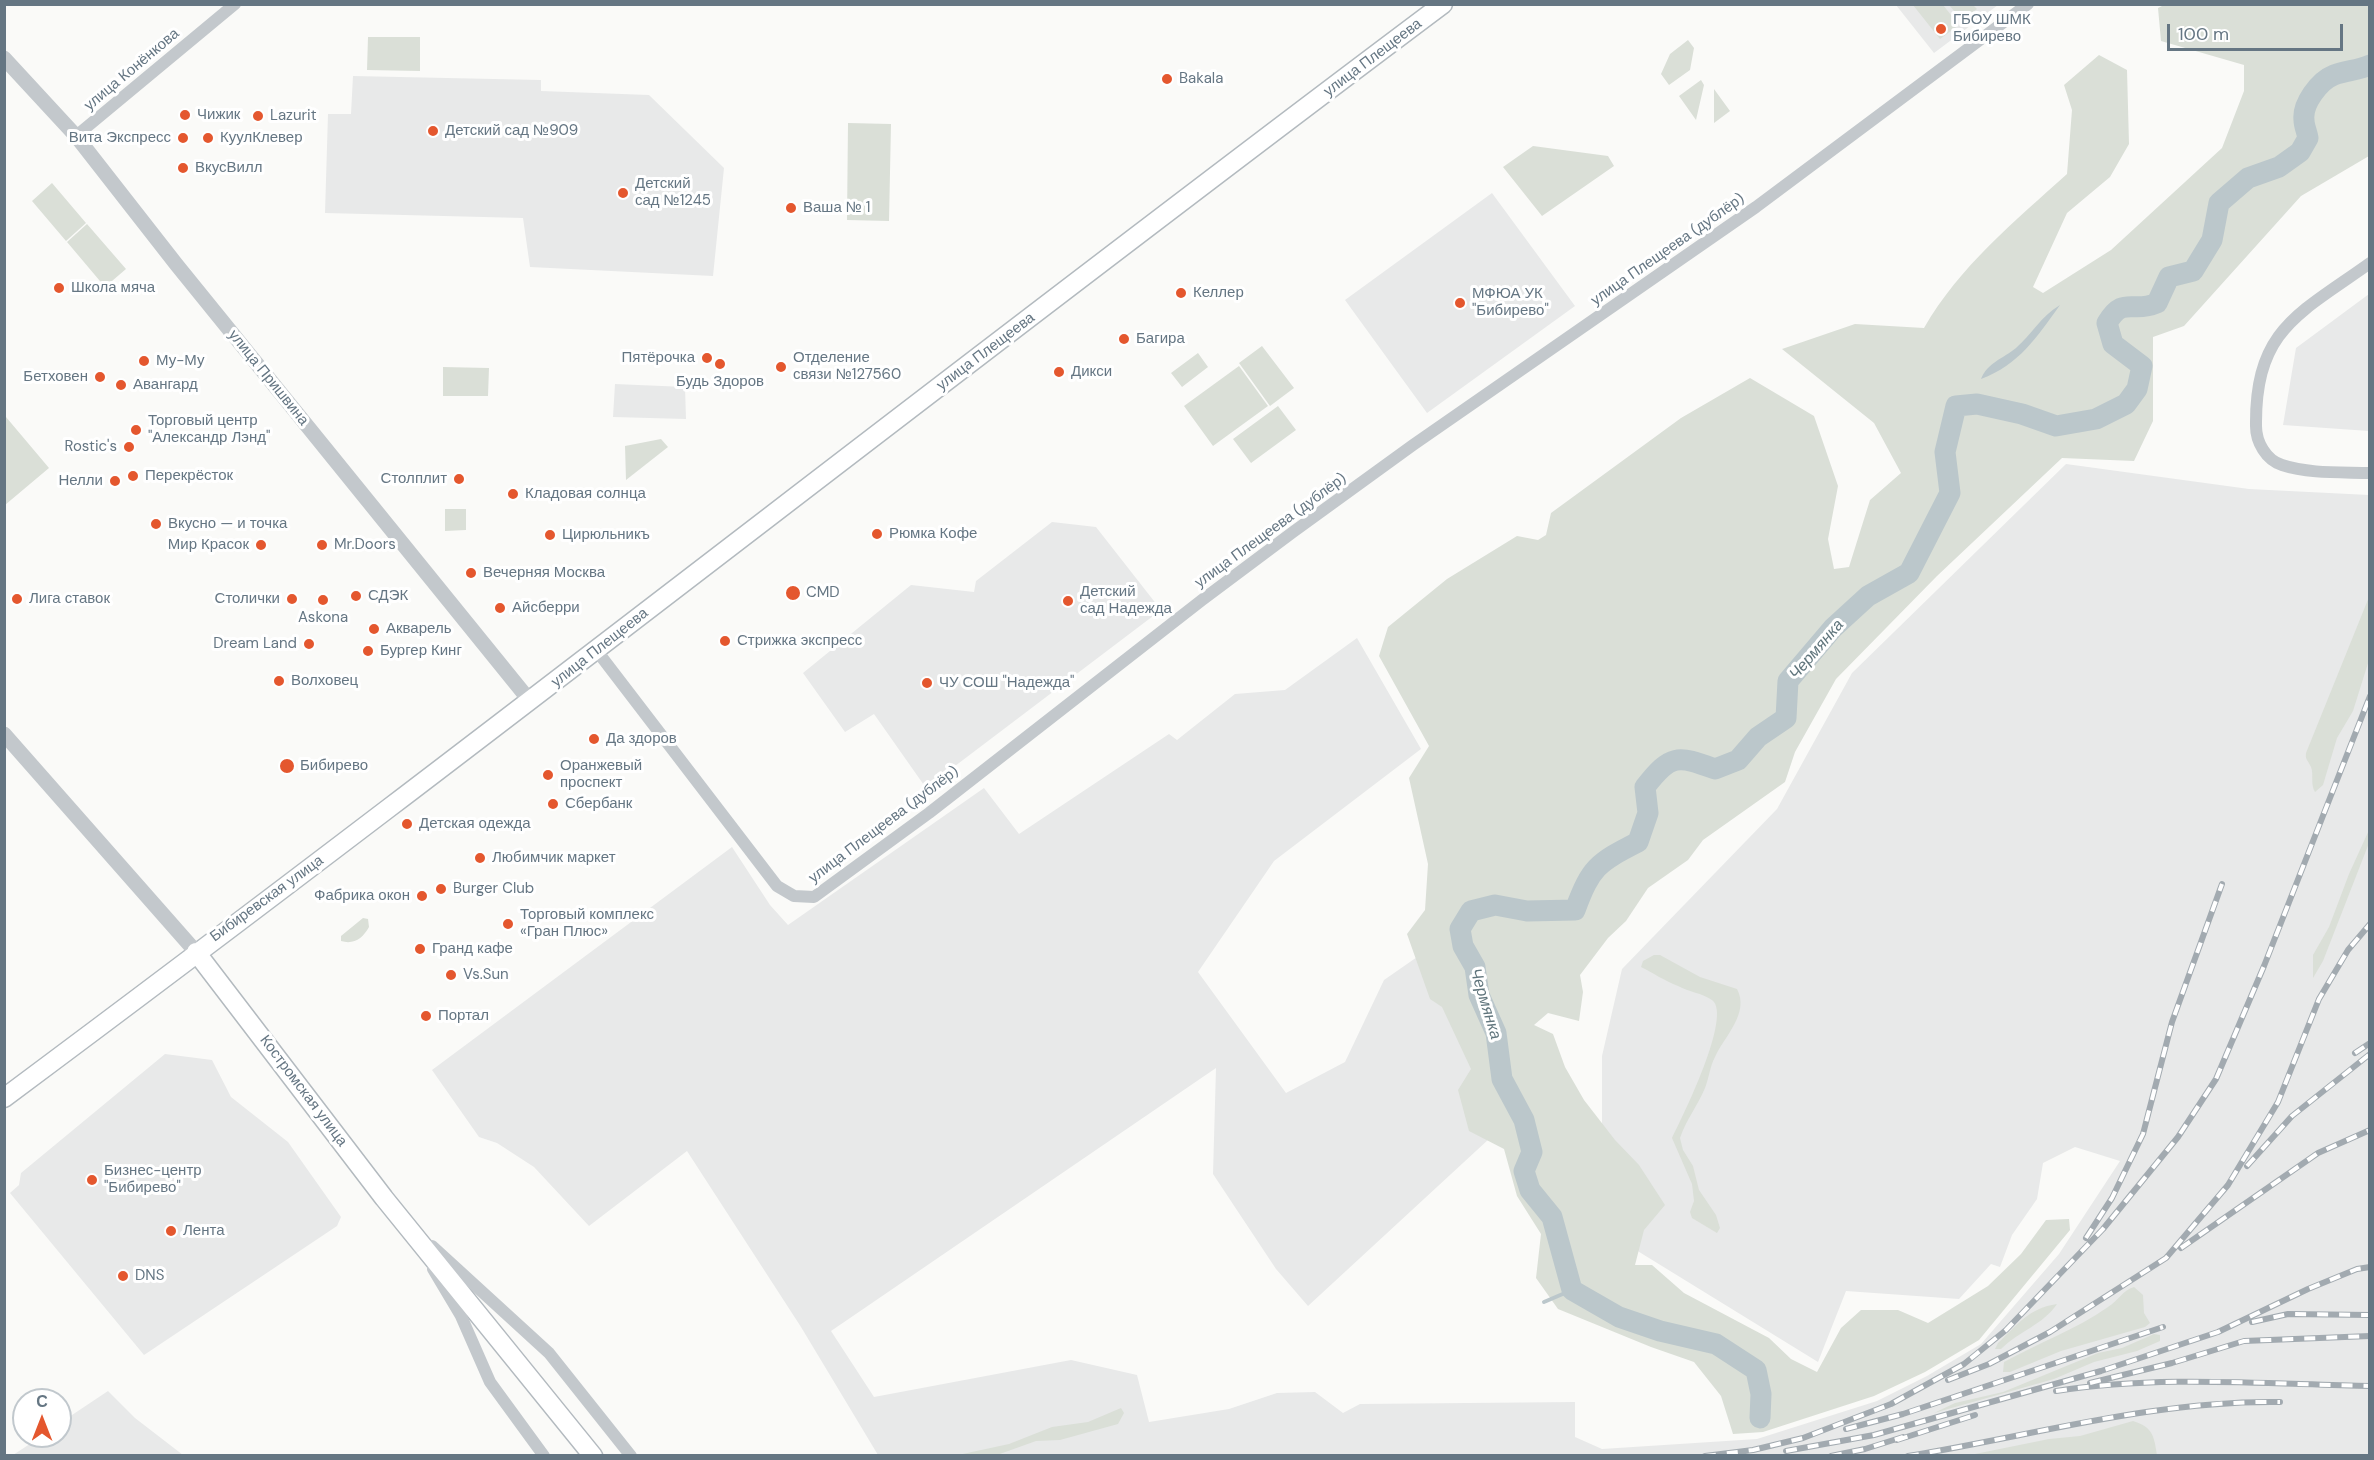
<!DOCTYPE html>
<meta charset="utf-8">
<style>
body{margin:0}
#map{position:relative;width:2374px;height:1460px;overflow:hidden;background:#fafaf8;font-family:"DM Sans",sans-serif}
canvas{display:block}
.frame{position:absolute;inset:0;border:6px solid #657683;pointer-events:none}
.north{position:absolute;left:12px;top:1388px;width:60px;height:60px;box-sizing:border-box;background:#fff;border:2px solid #c1c8cd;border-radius:50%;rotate:0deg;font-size:16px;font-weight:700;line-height:24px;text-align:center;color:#657683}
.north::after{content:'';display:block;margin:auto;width:21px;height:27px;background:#e4572e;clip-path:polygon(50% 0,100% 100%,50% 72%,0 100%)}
.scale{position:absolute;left:2167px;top:24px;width:176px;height:27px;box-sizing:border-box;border:3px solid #657683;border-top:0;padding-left:8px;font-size:18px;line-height:21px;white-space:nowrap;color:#657683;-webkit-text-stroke:4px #fff;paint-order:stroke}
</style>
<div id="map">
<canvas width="2374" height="1460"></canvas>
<div class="frame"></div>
<div class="north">С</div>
<div class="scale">100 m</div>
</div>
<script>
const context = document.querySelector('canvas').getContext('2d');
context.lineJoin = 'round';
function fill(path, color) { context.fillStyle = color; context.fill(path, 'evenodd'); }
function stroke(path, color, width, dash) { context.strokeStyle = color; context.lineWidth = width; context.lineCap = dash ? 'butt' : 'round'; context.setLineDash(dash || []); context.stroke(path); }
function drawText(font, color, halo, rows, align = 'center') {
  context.font = font + ' "DM Sans",sans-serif'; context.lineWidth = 6; context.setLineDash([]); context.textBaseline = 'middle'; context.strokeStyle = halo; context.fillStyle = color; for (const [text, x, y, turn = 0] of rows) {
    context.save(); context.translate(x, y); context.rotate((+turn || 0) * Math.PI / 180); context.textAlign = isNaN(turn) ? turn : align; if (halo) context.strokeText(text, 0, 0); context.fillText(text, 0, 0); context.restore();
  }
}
fill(new Path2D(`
 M1896 5H1998L1934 53Z
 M353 76 541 80V91L649 95 724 168 713 276 530 267 523 218 325 213 328 114H351Z
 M1492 193 1575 306 1427 413 1345 300Z
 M2369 294V431L2283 425 2296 348Z
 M615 384 685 387 686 419 613 417Z
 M2066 464 2249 489 2369 495V1455H878L801 1327 687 1151 589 1226 534 1167 497 1143 479 1137 432 1070 732 847 770 905 788 925 984 788 1019 834 1169 734 1177 740 1235 694 1285 690 1357 638 1421 749 1274 861 1198 972 1286 1093 1345 1062 1384 980 1420 955 1502 1127 1308 1306 1276 1269 1213 1174 1216 1068 831 1331 874 1397 1071 1360 1137 1375 1149 1422 1229 1409 1277 1393 1315 1392 1343 1413 1360 1404 1575 1402V1437L1602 1449 1757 1439 1877 1401 1927 1376 1981 1344 2059 1254 2120 1161 2075 1147 2043 1163 2037 1199 2012 1235 2000 1267 1991 1264 1959 1299 1846 1291 1818 1362 1636 1250 1602 1142V1056L1622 969 1777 809 1852 673Z
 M1052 522 1096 527 1161 610 926 788 874 714 845 732 803 673 911 585 974 592 976 581Z
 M165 1054 212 1060 231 1097 288 1142 341 1217 337 1226 144 1355 10 1193 19 1185 21 1173Z
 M108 1391 135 1418 183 1455H13L42 1436H60V1423Z`), '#e8e9e9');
fill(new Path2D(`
 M1913 5H1943L1959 25 1940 39Z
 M1949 5H1973L1977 9 1962 20Z
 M2164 5H2369V156L2301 196 2184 326 2153 337V421L2134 461 2062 458 1937 576 1836 679 1795 752 1785 782 1703 840 1688 860 1648 888 1626 921 1608 938 1580 975 1583 992 1579 1021 1548 1013 1534 1025 1553 1034 1565 1067 1584 1100 1615 1140 1639 1165 1665 1205 1644 1230 1635 1265H1652L1684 1293 1769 1338 1791 1359 1817 1372 1841 1328 1861 1310H1898L1928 1323 1988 1286 2021 1254 2046 1220 2069 1219 2070 1230 1979 1340 1925 1372 1874 1396 1763 1432 1733 1434 1721 1396 1694 1362 1651 1347 1558 1309 1536 1278 1541 1234 1517 1196 1504 1149 1469 1131 1458 1090 1471 1069 1442 1007 1430 999 1407 934 1425 910 1428 864 1409 778 1429 746 1379 656 1388 627 1447 579 1517 536 1538 540 1546 535 1551 513 1681 418 1750 378 1814 416 1838 486 1828 539 1834 569 1849 567 1870 500 1901 473 1874 423 1782 349 1855 324 1924 328C1959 267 2015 221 2067 174L2072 110 2064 85 2099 55 2127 70 2129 144 2110 177 2067 213 2033 287 2043 293 2111 250 2222 148 2244 91V65L2161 41 2158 8Z
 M368 37H420V71L367 70Z
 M1688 40 1694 48 1690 70 1669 85 1661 74 1670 54Z
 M1701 80 1704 85 1696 120 1679 96Z
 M1714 89 1730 111 1714 123Z
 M848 123 891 124 889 221 847 220Z
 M1533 146 1608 156 1614 166 1542 216 1503 167Z
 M52 183 86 223 66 241 32 201Z
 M87 224 126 269 105 287 67 242Z
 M1262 346 1294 388 1270 406 1239 363Z
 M1198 353 1208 367 1182 387 1171 373Z
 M1239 366 1268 406 1213 446 1184 406Z
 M443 367 489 368 488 396H443Z
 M1278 406 1296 430 1251 463 1233 439Z
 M6 417 49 468 5 505 4 418Z
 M661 439 668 447 626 480 625 446Z
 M445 509H466V530L445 531Z
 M2369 597V660L2353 711 2337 738 2323 785 2315 792C2310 784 2314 775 2311 767 2308 760 2305 760 2306 753Z
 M2369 830V843L2323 961 2313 978V955L2329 927 2349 874Z
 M363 918 368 919 369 927C363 938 354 945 341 941V936Z
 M1654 955H1660L1700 977 1737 989C1750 1013 1724 1037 1715 1057 1710 1066 1709 1078 1705 1088 1698 1105 1686 1120 1680 1138L1683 1150 1693 1166 1699 1190 1716 1215 1720 1228 1717 1233 1692 1218 1690 1212 1694 1201 1692 1184 1672 1138C1682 1118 1733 1015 1712 1000 1702 993 1689 992 1678 986 1665 981 1653 973 1641 967L1643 961Z
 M2134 1287 2143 1295 2144 1313 2150 1323 2145 1327 2061 1351 2010 1372H2003L2004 1362C2038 1343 2075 1330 2108 1307 2118 1301 2123 1290 2134 1287Z
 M2057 1304C2044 1324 2018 1332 2001 1349H1995L1998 1343C2017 1325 2029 1308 2057 1304Z
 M2154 1334 2160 1335V1341L2137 1351 2094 1362 2054 1379 1934 1413 1955 1403 2003 1392 2098 1353 2122 1348Z
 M1121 1408 1124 1413 1118 1424 1060 1440 1036 1441 997 1455H958L1009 1444 1052 1427 1088 1422Z
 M2133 1421C2153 1427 2154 1436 2157 1455H1970L2049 1439 2080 1436Z`), '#dadfd7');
fill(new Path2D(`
 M2060 305C2037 337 2019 365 1981 379 1987 363 2004 358 2016 348 2032 334 2041 316 2060 305Z`), '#bbc7cb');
stroke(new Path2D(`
 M1544 1302 1572 1290`), '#bbc7cb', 4);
stroke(new Path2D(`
 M1760 1418 1761 1394 1756 1370 1716 1344 1660 1331 1619 1317 1572 1290 1552 1217 1530 1190 1524 1171 1532 1152 1524 1120 1502 1079 1496 1033 1479 995 1475 967 1463 946 1460 929 1471 911 1495 905 1527 911 1575 910C1591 867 1597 863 1638 842L1648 813 1645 787C1671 754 1677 755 1715 769L1738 760 1758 737 1786 718 1788 681 1833 628 1868 596 1909 573 1950 493 1945 452 1956 406 1977 404 2022 414 2056 426 2096 419 2126 404 2137 389 2142 366 2113 344 2107 323C2124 295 2132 314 2157 303L2169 277 2193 271 2212 240 2219 203 2248 178 2279 167 2300 152 2308 138C2307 132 2304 126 2304 120 2302 104 2319 81 2334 75 2346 70 2357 71 2370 65`), '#bbc7cb', 21);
const secondary = new Path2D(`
 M196 952 384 1198 593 1456
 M4 1098C488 738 961 365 1443 4`);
stroke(secondary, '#b3babf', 21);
stroke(new Path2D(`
 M76 136 235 4
 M2370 263C2299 314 2255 329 2256 426 2256 442 2266 460 2282 465 2309 474 2342 472 2370 473
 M597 651 777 886 794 896 814 897 929 813 1202 600 1293 532 1413 445 1756 207 2028 4
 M432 1246 549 1353 631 1456
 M433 1269 461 1316 490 1382 544 1456`), '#c3c8cc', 12);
stroke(new Path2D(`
 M4 58 76 136 176 264 530 701
 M4 734 196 952`), '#c3c8cc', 15);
stroke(secondary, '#fff', 18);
const rail = new Path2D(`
 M2355 1053 2370 1043
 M2247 1166 2292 1116 2370 1054
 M2086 1238 2112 1198 2143 1134 2172 1022 2222 884
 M2181 1248 2318 1153 2370 1130
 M2252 1322 2288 1314 2370 1315
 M1948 1380 1989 1364 2050 1332 2166 1258 2228 1185 2278 1102 2319 999 2348 950 2370 924
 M2090 1383 2172 1363 2244 1341 2370 1336
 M2056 1391C2159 1375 2265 1384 2370 1386
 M1846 1429 1903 1414 2163 1327
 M1897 1440 1975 1415
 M1786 1451 1874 1435 2101 1371 2218 1332 2308 1289 2357 1269 2370 1267
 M1705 1456 1753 1450 1803 1438 1891 1404 1964 1364 2006 1330 2103 1229 2178 1137 2216 1079 2264 966 2370 696
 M1831 1456 1865 1449 1903 1437
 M1908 1456C2031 1436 2155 1400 2280 1402`);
stroke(rail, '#a2aab0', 6);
stroke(rail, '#fff', 4, [11]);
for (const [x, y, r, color] of [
 [1941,29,6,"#e4572e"],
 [1167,79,6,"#e4572e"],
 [185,115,6,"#e4572e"],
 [258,116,6,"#e4572e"],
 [433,131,6,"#e4572e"],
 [183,138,6,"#e4572e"],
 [208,138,6,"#e4572e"],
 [183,168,6,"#e4572e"],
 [623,193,6,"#e4572e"],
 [791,208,6,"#e4572e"],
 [59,288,6,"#e4572e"],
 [1181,293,6,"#e4572e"],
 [1460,303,6,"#e4572e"],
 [1124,339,6,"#e4572e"],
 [707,358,6,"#e4572e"],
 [144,361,6,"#e4572e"],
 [720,364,6,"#e4572e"],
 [781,367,6,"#e4572e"],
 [1059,372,6,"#e4572e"],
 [100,377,6,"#e4572e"],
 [121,385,6,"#e4572e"],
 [136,430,6,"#e4572e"],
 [129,447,6,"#e4572e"],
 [133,476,6,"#e4572e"],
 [459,479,6,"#e4572e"],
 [115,481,6,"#e4572e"],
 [513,494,6,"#e4572e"],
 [156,524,6,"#e4572e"],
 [877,534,6,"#e4572e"],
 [550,535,6,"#e4572e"],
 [261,545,6,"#e4572e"],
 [322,545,6,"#e4572e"],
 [471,573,6,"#e4572e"],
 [793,593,8,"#e4572e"],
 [356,596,6,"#e4572e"],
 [17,599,6,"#e4572e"],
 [292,599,6,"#e4572e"],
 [323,600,6,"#e4572e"],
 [1068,601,6,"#e4572e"],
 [500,608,6,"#e4572e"],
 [374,629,6,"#e4572e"],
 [725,641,6,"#e4572e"],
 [309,644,6,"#e4572e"],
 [368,651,6,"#e4572e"],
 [279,681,6,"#e4572e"],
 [927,683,6,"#e4572e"],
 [594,739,6,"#e4572e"],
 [287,766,8,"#e4572e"],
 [548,775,6,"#e4572e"],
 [553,804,6,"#e4572e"],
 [407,824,6,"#e4572e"],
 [480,858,6,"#e4572e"],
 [441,889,6,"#e4572e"],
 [422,896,6,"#e4572e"],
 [508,924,6,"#e4572e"],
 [420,949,6,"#e4572e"],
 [451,975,6,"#e4572e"],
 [426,1016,6,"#e4572e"],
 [92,1180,6,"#e4572e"],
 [171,1231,6,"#e4572e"],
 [123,1276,6,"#e4572e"]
]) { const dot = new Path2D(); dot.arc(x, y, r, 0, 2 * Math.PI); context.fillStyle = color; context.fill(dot); stroke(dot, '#fff', 2); }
drawText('15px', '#657683', '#fff', [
 ["ГБОУ ШМК",1953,20],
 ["Бибирево",1953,37],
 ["Bakala",1179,79],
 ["Чижик",197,115],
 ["Lazurit",270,116],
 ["Детский сад №909",445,131],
 ["Вита Экспресс",171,138,"right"],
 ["КуулКлевер",220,138],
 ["ВкусВилл",195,168],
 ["Детский",635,184],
 ["сад №1245",635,201],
 ["Ваша № 1",803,208],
 ["Школа мяча",71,288],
 ["Келлер",1193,293],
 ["МФЮА УК",1472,294],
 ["\"Бибирево\"",1472,311],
 ["Багира",1136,339],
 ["Пятёрочка",695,358,"right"],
 ["Отделение",793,358],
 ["связи №127560",793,375],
 ["Му-Му",156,361],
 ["Дикси",1071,372],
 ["Бетховен",88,377,"right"],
 ["Будь Здоров",720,382,"center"],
 ["Авангард",133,385],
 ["Торговый центр",148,421],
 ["\"Александр Лэнд\"",148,438],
 ["Rostic's",117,447,"right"],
 ["Перекрёсток",145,476],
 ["Столплит",447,479,"right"],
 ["Нелли",103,481,"right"],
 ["Кладовая солнца",525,494],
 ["Вкусно — и точка",168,524],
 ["Рюмка Кофе",889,534],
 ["Цирюльникъ",562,535],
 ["Мир Красок",249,545,"right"],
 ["Mr.Doors",334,545],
 ["Вечерняя Москва",483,573],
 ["Детский",1080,592],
 ["сад Надежда",1080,609],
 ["CMD",806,593],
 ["СДЭК",368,596],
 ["Лига ставок",29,599],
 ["Столички",280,599,"right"],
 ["Айсберри",512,608],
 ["Askona",323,618,"center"],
 ["Акварель",386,629],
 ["Стрижка экспресс",737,641],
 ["Dream Land",297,644,"right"],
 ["Бургер Кинг",380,651],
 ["Волховец",291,681],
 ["ЧУ СОШ \"Надежда\"",939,683],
 ["Да здоров",606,739],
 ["Бибирево",300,766],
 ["Оранжевый",560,766],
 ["проспект",560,783],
 ["Сбербанк",565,804],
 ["Детская одежда",419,824],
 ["Любимчик маркет",492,858],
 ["Burger Club",453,889],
 ["Фабрика окон",410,896,"right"],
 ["Торговый комплекс",520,915],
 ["«Гран Плюс»",520,932],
 ["Гранд кафе",432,949],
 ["Vs.Sun",463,975],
 ["Портал",438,1016],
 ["Бизнес-центр",104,1171],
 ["\"Бибирево\"",104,1188],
 ["Лента",183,1231],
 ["DNS",135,1276]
], 'left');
drawText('15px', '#657683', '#fff', [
 ["улица Плещеева",1373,58,-37],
 ["улица Конёнкова",132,70,-40],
 ["улица Плещеева (дублёр)",1668,250,-35],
 ["улица Плещеева",986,352,-37],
 ["улица Пришвина",268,378,51],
 ["улица Плещеева (дублёр)",1271,531,-36],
 ["улица Плещеева",600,648,-38],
 ["улица Плещеева (дублёр)",884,825,-37],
 ["Бибиревская улица",267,899,-36],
 ["Костромская улица",303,1091,53]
]);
drawText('italic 16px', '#60757c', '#fff', [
 ["Чермянка",1817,650,-49],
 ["Чермянка",1485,1004,73]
]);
</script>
